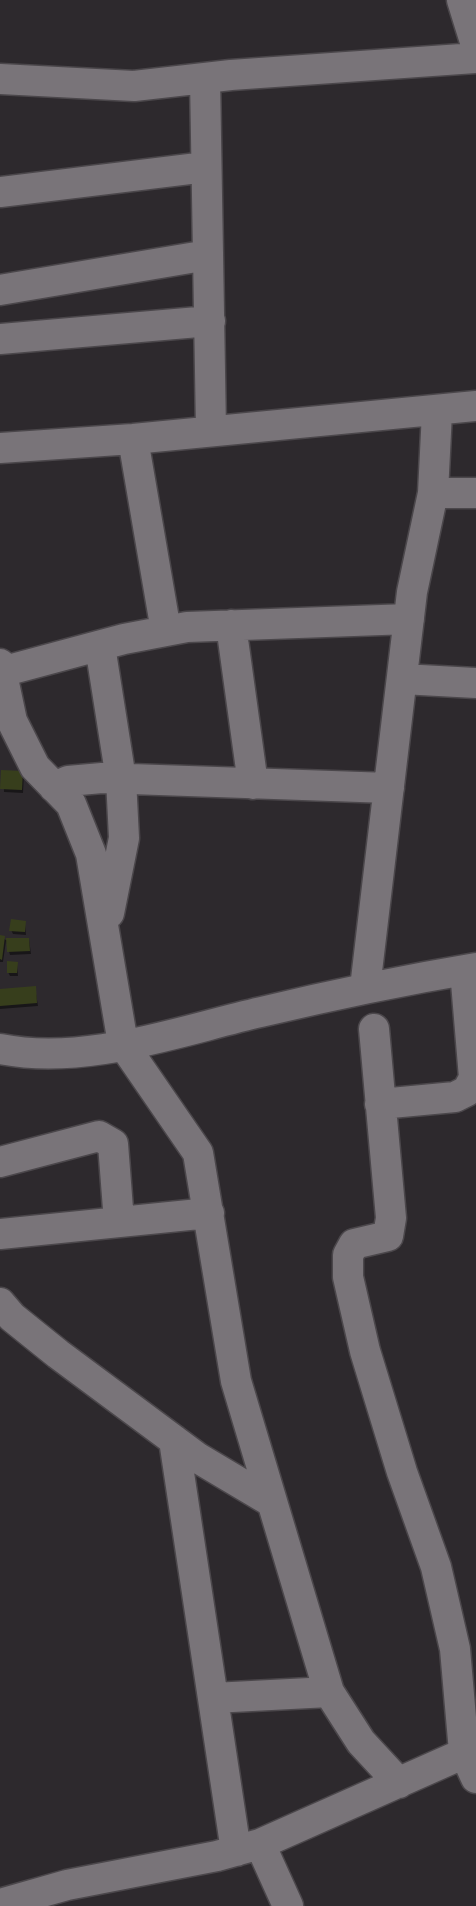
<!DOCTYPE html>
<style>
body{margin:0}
canvas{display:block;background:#2d292d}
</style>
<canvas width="476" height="1906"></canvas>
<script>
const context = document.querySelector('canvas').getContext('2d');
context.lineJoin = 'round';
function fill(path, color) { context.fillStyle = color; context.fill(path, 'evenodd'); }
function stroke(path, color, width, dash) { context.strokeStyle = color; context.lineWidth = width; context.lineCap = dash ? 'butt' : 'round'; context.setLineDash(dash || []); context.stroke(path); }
fill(new Path2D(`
 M3 771 24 775 23 793 4 792Z
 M25 923 26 935 13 934 11 930Z
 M0 937 6 940 29 939 31 954 10 955 6 941 3 962H0Z
 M17 963 18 976H10L8 972Z
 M35 987 38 1006 0 1009V990Z`), '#0007');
fill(new Path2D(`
 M1 770 23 771 22 790 0 789Z
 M11 919 26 921 25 932 9 931Z
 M0 935 5 936 2 960 0 959Z
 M6 938H29L30 951 7 952Z
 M7 961 18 962 17 973H7Z
 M36 986 37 1003 0 1006V989Z`), '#373e1c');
const minor = new Path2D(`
 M462 0 476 45
 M205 78 211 430
 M0 79 134 86 231 75 476 58
 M0 192 206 167
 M0 290 208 255
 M0 339 210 321
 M133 439 166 631
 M0 448 133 439 476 406
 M433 493H476
 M231 625 253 784
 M100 646 121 779 124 838 109 913
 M0 664 12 721 35 767 71 804 91 854 123 1044 198 1153 236 1381 329 1692 361 1742 399 1783
 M1 672 124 639 187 627 409 619
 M402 679 476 683
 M54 787 68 781 102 778 389 788
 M365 988 412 592 433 493 437 412
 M374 1029 391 1218 388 1236 354 1244 348 1255V1277L365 1351 402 1472 436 1567 455 1649 464 1752 476 1778
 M0 1049C86 1066 178 1031 261 1012 332 995 404 980 476 968
 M380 1104 455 1097 467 1091 474 1078 465 970
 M0 1162 99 1136 113 1144 119 1222
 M0 1234 209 1213
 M0 1303 12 1317 58 1354 198 1458 272 1502
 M174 1440 236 1851
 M213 1698 329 1692
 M260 1844 288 1906
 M0 1904 67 1885 217 1856 260 1844 476 1748`);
stroke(minor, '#4b474b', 33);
stroke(minor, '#797479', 30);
</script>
